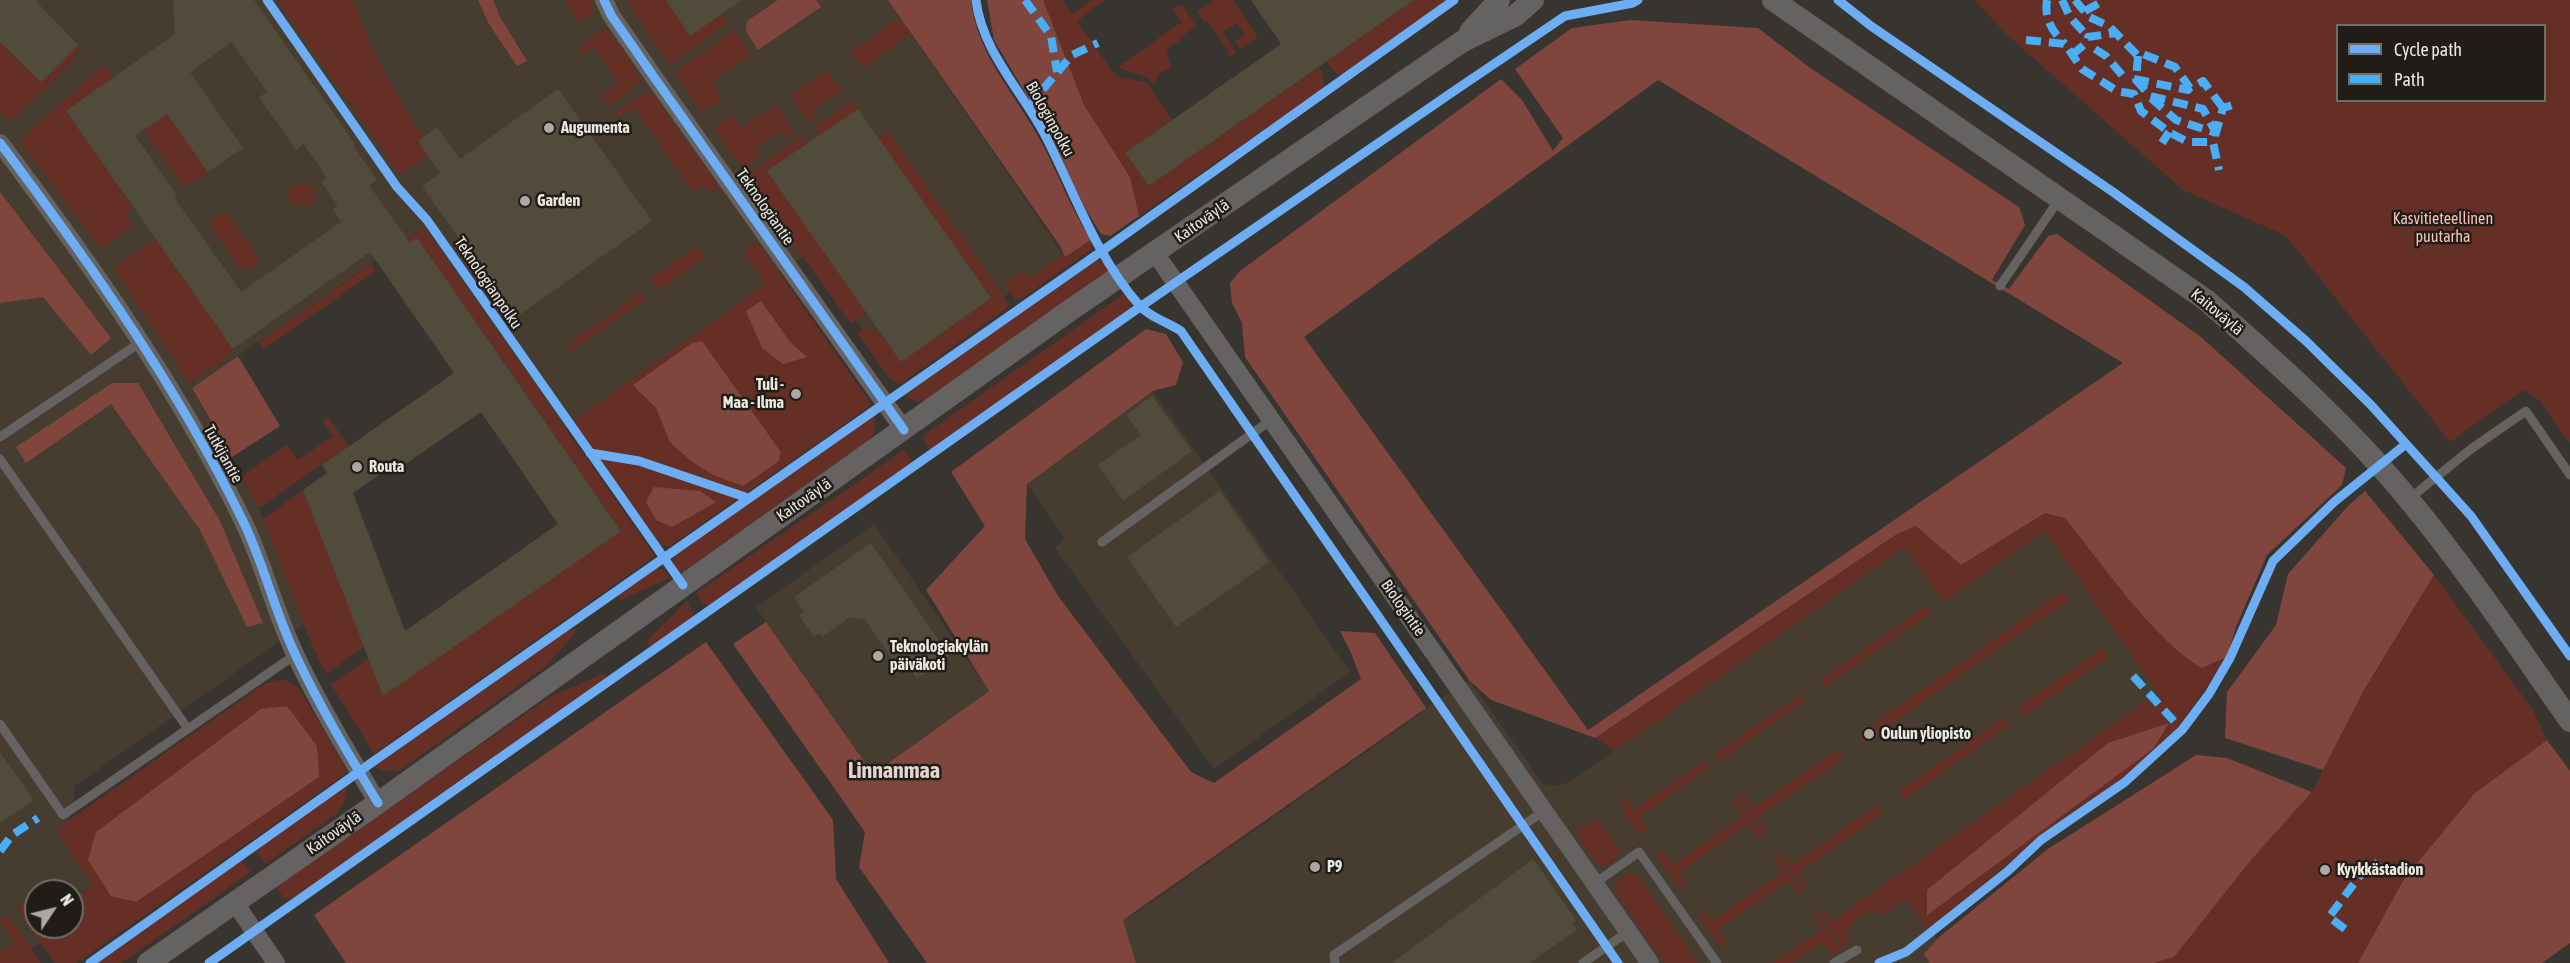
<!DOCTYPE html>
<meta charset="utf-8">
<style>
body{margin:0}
#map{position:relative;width:2570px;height:963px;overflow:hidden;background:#383430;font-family:"Asap Condensed",sans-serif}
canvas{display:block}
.legend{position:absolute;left:2336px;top:24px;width:210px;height:78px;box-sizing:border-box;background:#201d19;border:2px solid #716e69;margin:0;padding:8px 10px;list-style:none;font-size:18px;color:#ebe7e1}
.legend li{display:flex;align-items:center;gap:12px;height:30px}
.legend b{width:30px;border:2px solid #716e69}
.north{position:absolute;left:24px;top:879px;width:60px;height:60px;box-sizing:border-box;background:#201d19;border:2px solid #716e69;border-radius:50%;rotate:55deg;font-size:16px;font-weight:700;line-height:24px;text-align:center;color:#ebe7e1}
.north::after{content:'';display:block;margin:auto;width:21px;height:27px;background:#aca8a3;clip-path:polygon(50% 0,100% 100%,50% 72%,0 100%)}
</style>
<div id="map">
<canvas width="2570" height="963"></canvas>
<ul class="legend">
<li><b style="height:8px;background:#6dadf4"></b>Cycle path</li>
<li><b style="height:8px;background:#49aef6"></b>Path</li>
</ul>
<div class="north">N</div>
</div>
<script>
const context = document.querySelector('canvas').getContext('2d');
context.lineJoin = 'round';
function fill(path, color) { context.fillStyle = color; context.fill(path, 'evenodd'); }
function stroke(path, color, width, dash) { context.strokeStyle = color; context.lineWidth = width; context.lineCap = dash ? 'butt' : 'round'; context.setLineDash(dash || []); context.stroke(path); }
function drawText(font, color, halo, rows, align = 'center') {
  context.font = font + ' "Asap Condensed",sans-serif'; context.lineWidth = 5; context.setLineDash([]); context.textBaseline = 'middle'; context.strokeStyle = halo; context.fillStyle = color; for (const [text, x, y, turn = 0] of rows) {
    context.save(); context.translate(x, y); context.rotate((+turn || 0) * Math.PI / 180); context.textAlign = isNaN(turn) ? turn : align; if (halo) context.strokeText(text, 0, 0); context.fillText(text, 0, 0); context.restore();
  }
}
fill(new Path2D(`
 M0 0H888L1065 257 891 369 807 254 564 429 423 227 192 388 259 508 304 624 76 785 68 830 111 896 72 922V891H36V927H65L11 963H0Z
 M1153 391 1350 672 1214 769 1055 548 1065 539 1027 484Z
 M874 524 989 691 873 774 756 607Z
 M2045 531 2159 693 1893 879 1928 930 1938 938 1924 954 1930 963H1136L1122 920 1139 911 1416 717 1426 708 1469 680 1543 784 1560 786 1572 780 1906 547 1944 602Z`), '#473c30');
fill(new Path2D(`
 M277 0H352C371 49 394 93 423 137L418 141 428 155 400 175Z
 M564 0H592L593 11 577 25 576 18Z
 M627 0H666L690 35 723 13 727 20V23L673 63H668Z
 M1043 0H1062L1072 14 1092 0H1105L1077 21 1112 71 1119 77 1147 83 1172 120 1125 153 1149 186 1319 67 1323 74 1325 87 1139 216 1130 177 1084 105Z
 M1214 0H1233L1258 37 1240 49 1235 41 1245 34 1237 23 1223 32 1236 52 1232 56 1227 55 1229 52 1207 21 1204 22 1197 12Z
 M1414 0H1447L1341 75 1336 73 1326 62Z
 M1975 0H2570V444L2538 399 2523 390 2450 442 2286 236 2183 190 2005 33ZM2338 26H2544V100H2338Z
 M1178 5 1183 6 1196 26 1181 37 1179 43 1172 44C1161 55 1171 59 1171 68L1159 73 1155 85C1142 68 1131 78 1119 66L1182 22 1172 9Z
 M900 17 912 33 863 68 851 52Z
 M603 30 608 31 643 80 610 106 602 95 619 83 594 47 580 56 579 49 593 35Z
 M733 31 736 33 751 55 711 82 722 99 706 110H701L676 75 678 70Z
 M0 42 41 82 78 45 82 49 45 89 12 120 6 119 0 112Z
 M104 65 113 78 66 111 133 208 125 214 133 226 101 249 22 144 25 136Z
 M827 71 841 91 812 111 817 118 809 123 791 95Z
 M646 92 652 93 719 187 710 193 703 184 693 192 634 107 618 118 614 113Z
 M852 101 858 109 825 132 844 169 815 127Z
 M775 105 795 133 787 138 781 130 755 148 761 157 743 169 713 128 732 115 742 128Z
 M167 114 208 172 184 188 144 130Z
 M888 131 1009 304 1007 308 899 385 890 379 857 333 867 327 871 333 878 328 958 322 991 298 878 138Z
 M802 136 831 178 867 313 851 324 746 176Z
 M289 185 315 186 314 205H289Z
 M226 211 261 261 248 270 246 268 242 271 208 223Z
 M424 227 655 556 374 754 331 684 369 658 621 531 501 358 494 362 391 256 388 252Z
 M156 239 233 349 227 358 189 383 114 268Z
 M1091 240 1092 249 1021 299 1016 300 1004 283 1024 270 1027 275 1032 276 1063 254 1066 256Z
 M751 244 760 245 872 405 670 546H661L573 421 766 284 746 256 747 247Z
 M694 248 703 251 706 257 658 291 649 280Z
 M1101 260 1110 271 926 400 918 402 903 395 1095 262Z
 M371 264 376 271 264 349 259 342Z
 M641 292 646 299 569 353 567 349 571 342Z
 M1125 293 1131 301 1130 310 934 449H929L923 439 924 435Z
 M876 415 874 433 869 440 684 571H678L672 560 676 555Z
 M328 417 349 446 259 508 242 476 287 445 298 460 333 436 323 421Z
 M904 450 914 463 713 604H703L696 593Z
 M303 490 364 647 326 674 312 645 263 519Z
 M2045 513 2065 518C2100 561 2155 643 2202 668L2227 657 2177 729 2154 752 2122 779 2040 837 1928 931 1906 899 1880 917 1874 908 1851 924 1846 935 1849 944 1844 947 1819 911 1822 908 1832 921 2158 693 2045 531 1944 602 1905 547 1615 751 1595 738 1897 534 1916 526 1961 565Z
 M658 568 664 570 670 578 619 601 618 595Z
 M2434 575 2533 710 2547 740 2475 793 2404 879 2358 963H2154L2174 957 2251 860 2312 792 2364 690Z
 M2063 591 2069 600 1864 743 1858 735Z
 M687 601 694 616 690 621 654 645H649L646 641Z
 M1926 606 1931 613 1825 687 1820 680Z
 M573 629 577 631 545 667 399 771H386L374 767 567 631Z
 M2103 648 2109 657 2024 716 2018 707Z
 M605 673V679L293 899 284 898 276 887 551 696Z
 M282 679 298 687 348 772 77 963H55L18 910 19 905 25 901 36 917V927H72V901L93 885 55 830 264 684Z
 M1800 695 1804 702 1720 761 1715 754Z
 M2004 717 2010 725 1904 800 1898 792Z
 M1838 749 1844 758 1759 817 1768 831 1765 834 1739 797 1743 794 1753 808Z
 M1704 761 1709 768 1639 817 1650 832 1644 834C1634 829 1620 810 1622 799L1624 796 1634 810Z
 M348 785 344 803 338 813 265 864 255 850Z
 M1737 799 1763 835 1759 838 1748 824 1679 873 1688 888 1680 889 1659 861 1658 854 1662 850 1673 865 1743 816 1733 801Z
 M1877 805 1883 814 1798 873 1808 888 1804 890 1779 854 1782 851 1792 865Z
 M1597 819 1621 851 1619 856 1606 866 1596 863 1578 837 1580 828Z
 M1776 855 1802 892 1798 895 1788 881 1718 929 1728 945H1719L1700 919 1699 912 1703 908 1712 921 1782 872 1773 858Z
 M242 860 251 872 126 960 121 963H95Z
 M1629 872 1640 878 1698 963H1664L1613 889 1615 882Z
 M1816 912 1842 949 1832 956 1822 942 1793 963H1773L1822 929 1813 915Z
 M7 916 10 919 41 963H0V953L15 943 0 922V917Z`), '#652f26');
fill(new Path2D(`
 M478 0H493L500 17 527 61 517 66 489 24Z
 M778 0H816L821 7 758 50 746 31 747 21Z
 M888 0H971C976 52 1014 93 1039 138 1058 172 1070 208 1091 240L1065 257 1060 246Z
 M987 0H1043L1084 105 1130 177 1139 216 1110 236 1101 234 1085 208 1049 133 994 40Z
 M1631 20 1758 28 1809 67 2019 207 2025 225 1992 280 2009 289 2048 236 2057 234 2201 337 2346 468 2342 485 2267 555 2236 627 2227 657 2202 668C2155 642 2100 561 2065 518L2045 513 1961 565 1916 526 1897 534 1595 738 1491 700 1469 680 1245 357 1242 323 1232 303 1230 283 1240 271 1501 79 1522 100 1553 151 1563 138 1515 69 1572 28ZM1658 80 2123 363 1588 730 1304 337Z
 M0 192 111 338 91 355 43 297 0 303Z
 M761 301 790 342 807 357 783 364 762 348 746 311Z
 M1146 329 1166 334 1183 362 1176 385 1153 391 1027 484 1025 539 1058 596 1191 772 1214 783 1361 679 1351 653 1340 631 1375 633 1426 708 1123 920 1136 963H927L859 867 865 832 733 644 766 622 873 774 989 691 926 590 985 526 951 472Z
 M702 341 780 451 779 461 743 486 713 475 691 461 670 442 656 408 633 385 692 343Z
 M238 356 280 426 232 457 192 388Z
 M112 383H138L220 521 263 623 247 627 200 530 111 404 26 463 16 447Z
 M654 487 700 491 716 502 672 527 656 520 646 502Z
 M2365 491 2434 575 2364 690 2323 770 2225 738 2227 692 2276 625 2288 574 2348 506Z
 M706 642 833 820 836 879 889 963H346L314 915Z
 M287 706 317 746 319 777 136 902 111 896 88 860 96 832 261 709Z
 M2169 723 2153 749 1927 915V890L2108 743Z
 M2547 740 2570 771V943L2542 963H2358L2404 879 2475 793Z
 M2196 755 2227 758 2312 792 2251 860 2174 957 2154 963H1930L1924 954 1938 938 2048 849Z`), '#80463d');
fill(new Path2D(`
 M0 0H35L78 45 41 82 0 42Z
 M173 0H254L355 144 353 145 377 180 369 185 410 243 417 238 621 531 383 696 303 490 327 473 322 465 454 373 370 252 233 349 66 111 175 34ZM232 42 267 92 259 97 297 151 303 143 327 178 321 182 338 206 333 209 341 222 241 292 216 256 214 257 215 255 174 197 177 195 135 136 167 114 208 172 243 148 190 72ZM481 412 558 524 405 631 353 493 401 460 404 465Z
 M666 0H742L690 36Z
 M1251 0H1414L1149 186 1125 153 1281 44Z
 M558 89 652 221 515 318 422 186 440 173 418 141 437 127 460 159Z
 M858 109 991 298 901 362 767 171Z
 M1152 396 1192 451 1123 501 1098 465 1141 435 1126 415Z
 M1220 491 1269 562 1176 627 1127 557Z
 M871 543 950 656 917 679 908 666 900 671 865 619 849 618 822 637 819 633 814 637 799 615 804 612 794 597Z
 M0 752 34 800 0 823Z
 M1533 859 1576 920 1572 923 1577 930 1529 963H1392Z`), '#514b3c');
stroke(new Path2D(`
 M2000 286 2060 198
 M0 437 141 342
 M0 459 188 729
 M2409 499 2471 449 2526 411 2570 475
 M1102 542 1271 420
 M0 724 63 815 295 655
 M1595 883 1639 852 1717 963
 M1335 963 1334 955 1544 811
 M1583 963 1629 931
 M1834 963 1857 950`), '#646361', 9);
stroke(new Path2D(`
 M604 0 611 15 656 80 904 430
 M0 143C90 263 177 386 243 521 264 564 275 613 296 656 320 707 349 755 378 803
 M1155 253 1650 963
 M235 903 276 963`), '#646361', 18);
stroke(new Path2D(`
 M1773 0 2206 300C2277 363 2350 427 2410 501 2468 571 2518 647 2570 721
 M1470 32 1499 0
 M148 963 378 803 1069 311 1463 41 1516 15 1533 0`), '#646361', 22);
stroke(new Path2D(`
 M1025 0 1051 36 1057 72
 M2047 0C2044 18 2052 32 2065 44
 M2062 0 2070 17 2088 37
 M2075 0 2089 17 2109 26 2138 56 2143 54 2175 67 2190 88 2203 81 2223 108
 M2085 11 2103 1
 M2026 40 2065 44 2082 69 2117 91 2134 94 2141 111 2169 132 2188 142H2213L2219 170
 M2095 49 2106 56 2122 75
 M2072 55 2086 43 2088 37 2116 33
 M2138 56 2136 80 2150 96 2203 109 2216 133
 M2134 79 2188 90 2190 88
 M2151 98 2176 120 2216 133
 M1028 107 1072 55 1098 43
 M2215 136 2223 108 2239 103
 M2162 143 2169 132
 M2133 676 2182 730
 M0 851 12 835 38 818
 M2345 929 2329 917 2371 861 2386 872`), '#49aef6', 8, [15, 8]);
stroke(new Path2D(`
 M267 0 397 187 427 220 683 585
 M604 0 611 15 656 80 904 430
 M976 0C982 52 1023 92 1046 137 1075 194 1096 256 1139 305 1148 316 1169 323 1181 331L1618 963
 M1838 0 1871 26 2113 192 2244 287 2306 341 2371 405 2471 516 2570 656
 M0 143C90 263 177 386 243 521 264 564 275 613 296 656 320 707 349 755 378 803
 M590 453 639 461 748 498
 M90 963 374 761 1102 251 1454 0
 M209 963 1140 307 1454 91 1565 16 1633 3 1638 0
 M1879 963 1906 952 2008 871 2041 840 2125 782 2182 730 2209 694 2230 658 2273 561 2334 502 2406 444`), '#6dadf4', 9);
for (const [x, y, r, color] of [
 [549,128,6,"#aca8a3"],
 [525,201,6,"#aca8a3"],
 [796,394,6,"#aca8a3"],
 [357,467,6,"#aca8a3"],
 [878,656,6,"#aca8a3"],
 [1869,734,6,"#aca8a3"],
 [1315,867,6,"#aca8a3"],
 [2325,870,6,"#aca8a3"]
]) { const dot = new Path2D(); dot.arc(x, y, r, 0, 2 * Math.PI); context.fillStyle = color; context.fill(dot); stroke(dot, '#201d19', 2); }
drawText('16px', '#ebe7e1', '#201d19', [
 ["Biologinpolku",1050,119,61],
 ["Teknologiantie",765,207,55],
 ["Kaitoväylä",1202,221,-35],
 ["Teknologianpolku",488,283,56],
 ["Kaitoväylä",2217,312,40],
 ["Tutkijantie",223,454,61],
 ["Kaitoväylä",804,500,-35],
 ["Biologintie",1403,608,55],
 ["Kaitoväylä",334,833,-35]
]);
drawText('bold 16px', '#ebe7e1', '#201d19', [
 ["Augumenta",561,128],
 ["Garden",537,201],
 ["Tuli -",784,385,"right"],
 ["Maa - Ilma",784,403,"right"],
 ["Routa",369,467],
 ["Teknologiakylän",890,647],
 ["päiväkoti",890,665],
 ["Oulun yliopisto",1881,734],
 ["P9",1327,867],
 ["Kyykkästadion",2337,870]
], 'left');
drawText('16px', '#fcbfb4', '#201d19', [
 ["Kasvitieteellinen",2443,219],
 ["puutarha",2443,237]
]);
drawText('bold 22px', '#dfd6cc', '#201d19', [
 ["Linnanmaa",894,771]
]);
</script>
